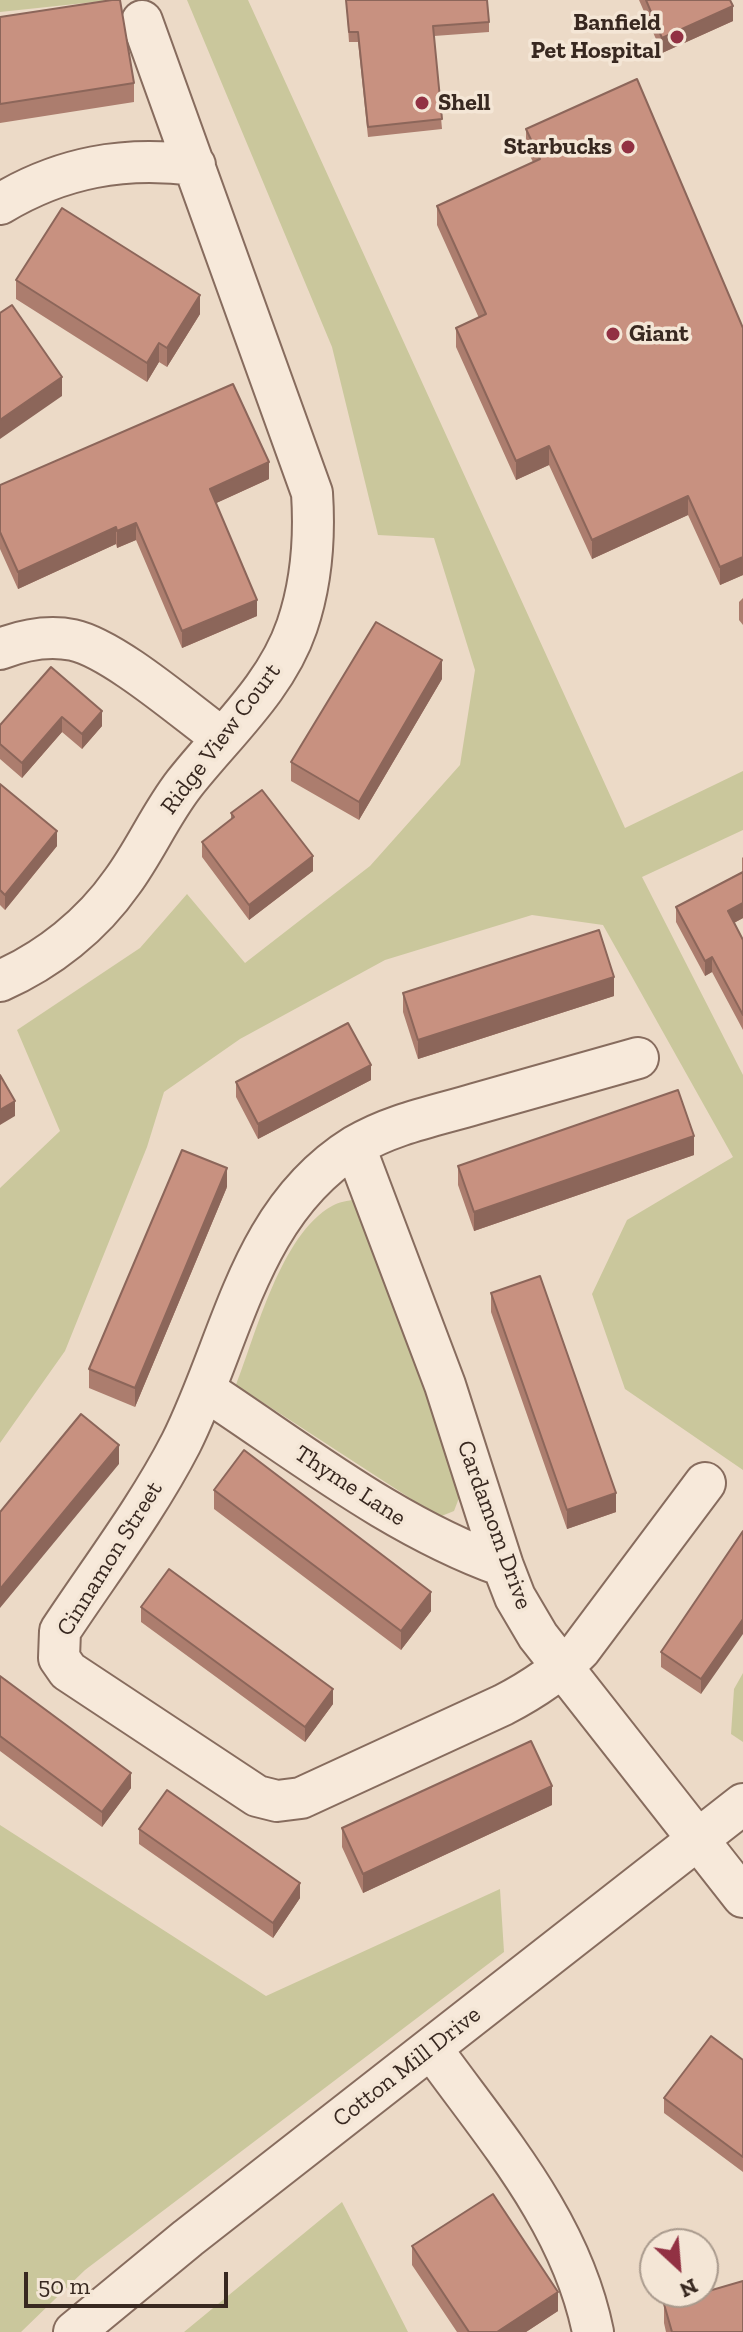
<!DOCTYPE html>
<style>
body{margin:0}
#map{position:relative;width:743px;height:2332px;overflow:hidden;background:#ecdac7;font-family:"Zilla Slab",serif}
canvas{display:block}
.north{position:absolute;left:639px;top:2228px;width:80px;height:80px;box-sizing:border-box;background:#f4e6d6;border:2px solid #a99a8d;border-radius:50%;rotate:154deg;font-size:22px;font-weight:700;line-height:32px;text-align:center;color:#382820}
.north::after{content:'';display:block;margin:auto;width:28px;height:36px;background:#923143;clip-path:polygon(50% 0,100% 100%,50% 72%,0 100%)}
.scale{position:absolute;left:24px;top:2272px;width:204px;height:36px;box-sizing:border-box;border:4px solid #382820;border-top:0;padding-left:10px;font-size:24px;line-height:28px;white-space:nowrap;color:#382820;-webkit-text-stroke:6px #f4e6d6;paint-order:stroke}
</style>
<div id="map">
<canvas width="743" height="2332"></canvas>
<div class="north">N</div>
<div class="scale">50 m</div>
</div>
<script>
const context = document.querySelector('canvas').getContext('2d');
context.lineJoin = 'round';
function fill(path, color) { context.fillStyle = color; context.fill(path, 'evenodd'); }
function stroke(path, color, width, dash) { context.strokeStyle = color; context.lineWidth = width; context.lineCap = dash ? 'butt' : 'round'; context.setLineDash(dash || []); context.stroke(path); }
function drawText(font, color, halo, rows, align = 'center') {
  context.font = font + ' "Zilla Slab",serif'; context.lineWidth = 7; context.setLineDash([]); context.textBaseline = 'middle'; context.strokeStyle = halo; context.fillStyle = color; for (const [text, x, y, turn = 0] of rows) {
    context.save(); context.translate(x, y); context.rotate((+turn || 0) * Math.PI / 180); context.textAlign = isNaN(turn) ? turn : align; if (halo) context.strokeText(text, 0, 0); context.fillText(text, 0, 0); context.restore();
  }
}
fill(new Path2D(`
 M0 0H113L0 12Z
 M187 0H248L625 828 743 771V830L642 877 743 1075V1470L625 1389 592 1294 627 1220 733 1157 603 925 532 915 385 960 240 1039 164 1092 147 1147 65 1351 0 1443V1188L60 1131 17 1030 140 948 187 894 245 963 370 866 460 765 475 670 434 538 378 535 332 347Z
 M356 1199 462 1490 454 1511 439 1517 236 1385C256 1334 281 1234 332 1206 338 1202 348 1201 356 1199Z
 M743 1673V1742L731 1734 734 1689Z
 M0 1825 266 1996 500 1889 504 1952 85 2270 21 2332H0Z
 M342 2202 408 2332H184Z`), '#cac79c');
const minor = new Path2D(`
 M0 204C62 167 123 156 195 165
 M0 649C23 640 48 635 73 640 114 649 185 711 222 738
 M0 981C48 960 92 925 122 882 145 851 160 815 184 784 224 733 276 688 297 626 312 582 315 539 312 493L142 21
 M638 1058C583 1073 529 1089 475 1104 434 1116 392 1124 355 1146 249 1212 233 1339 181 1443 147 1509 101 1569 60 1631L59 1658 68 1671 257 1796 277 1801 301 1798 503 1705C532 1690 557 1674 580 1650L705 1483
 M355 1147 445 1385 503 1566 515 1597 538 1636 743 1897
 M205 1390C301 1453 394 1527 503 1566
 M431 2048C495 2137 571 2222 593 2332
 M74 2332 188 2238 743 1804`);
stroke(minor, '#876c5e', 44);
stroke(minor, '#f7e9da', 40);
fill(new Path2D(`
 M346 0 489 22V32L434 36 442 129 368 137 358 42H349Z
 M639 0H730L733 21 662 53Z
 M0 17 134 83V102L0 123Z
 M526 129 743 328V575L720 585 688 515 592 559 549 465 516 480 456 347V328L479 318 437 225V206L533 162 526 148Z
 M16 280 200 314 167 367 159 362 147 382 16 299Z
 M269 479 216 503 257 616 182 648 136 540 117 548 116 544 18 589 0 549V485Z
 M743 598V625L739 620V602Z
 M51 667 102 726 82 749 62 732 22 778 0 759V725Z
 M442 679 359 820 291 781V762Z
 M0 784 57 846 5 910 0 905Z
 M231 813 313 871 249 920 202 857V842L231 819Z
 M743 857V918L734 923 743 940V1030L712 972 705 976 676 922V907L742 872V858Z
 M403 993 614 996 418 1059 403 1012Z
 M371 1080 258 1139 236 1097V1082Z
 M694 1155 474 1231 458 1185V1166Z
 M227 1187 135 1407 89 1388V1369Z
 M491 1293 616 1512 567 1529 491 1312Z
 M214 1490 431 1611 401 1650 214 1509Z
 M743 1531 701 1694 661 1667V1652Z
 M141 1607 333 1704 305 1742 141 1622Z
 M0 1676 131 1788 102 1827 0 1751Z
 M552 1805 363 1893 342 1847V1828Z
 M139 1829 300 1898 273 1938 139 1844Z
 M743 2060V2172L664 2113V2098Z
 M412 2246 558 2311 526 2332H457L412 2265Z
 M664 2304 743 2332H666L664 2323Z`), '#ac7d6e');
fill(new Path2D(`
 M733 6V21L662 53V38Z
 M200 295V314L167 367V348Z
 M159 343V362L147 382V363Z
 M62 377V396L0 439V420Z
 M549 446V465L516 480V461Z
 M269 462V479L210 506V489Z
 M688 496V515L592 559V540Z
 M136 523V540L117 548V531Z
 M116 527V544L18 589V572Z
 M743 557V575L720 585V567Z
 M257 600V616L182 648V631Z
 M442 660V679L359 820V802Z
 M102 711V726L82 749V734Z
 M62 717V732L22 778V763Z
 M57 831V846L5 910V895Z
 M313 856V871L249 920V905Z
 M743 903V918L728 926V911Z
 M712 957V972L705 976V961Z
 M614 977V996L418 1059V1040Z
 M371 1065V1080L258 1139V1124Z
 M15 1101V1116L0 1125V1110Z
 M694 1136V1155L474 1231V1212Z
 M227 1168V1187L135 1407V1388Z
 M119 1445V1464L0 1608V1589Z
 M616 1493V1512L567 1529V1510Z
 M431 1592V1611L401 1650V1631Z
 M743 1619V1634L701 1694V1679Z
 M333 1689V1704L305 1742V1727Z
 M131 1773V1788L102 1827V1812Z
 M552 1786V1805L363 1893V1874Z
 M300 1883V1898L273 1938V1923Z
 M558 2292V2311L526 2332H497Z`), '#8c665a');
const building = new Path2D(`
 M112 0H120L134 83 0 104V17Z
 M346 0H487L489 22 433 26 442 119 368 127 358 32H349Z
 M646 0H730L733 6 662 38Z
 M637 79 743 328V557L720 567 688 496 592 540 549 446 516 461 456 328 486 314 437 206 540 159 526 129Z
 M62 208 200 295 167 348 159 343 147 363 16 280Z
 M12 305 62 377 0 420V313Z
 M233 384 269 462 210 489 257 600 182 631 136 523 117 531 116 527 18 572 0 532V485Z
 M376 622 442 660 359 802 291 762Z
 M51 667 102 711 82 734 62 717 22 763 0 744V725Z
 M0 784 57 831 5 895 0 890Z
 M262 790 313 856 249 905 202 842 234 817 231 813Z
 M743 872V903L728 911 743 940V1015L712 957 705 961 676 907Z
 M599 930 614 977 418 1040 403 993Z
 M348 1023 371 1065 258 1124 236 1082Z
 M0 1075 15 1101 0 1110Z
 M678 1090 694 1136 474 1212 458 1166Z
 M182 1150 227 1168 135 1388 89 1369Z
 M540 1276 616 1493 567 1510 491 1293Z
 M81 1414 119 1445 0 1589V1512Z
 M244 1450 431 1592 401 1631 214 1490Z
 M743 1531V1619L701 1679 661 1652Z
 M169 1569 333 1689 305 1727 141 1607Z
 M0 1676 131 1773 102 1812 0 1736Z
 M531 1741 552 1786 363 1874 342 1828Z
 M167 1790 300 1883 273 1923 139 1829Z
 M711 2036 743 2060V2157L664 2098Z
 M493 2194 558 2292 497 2332H469L412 2246Z
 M743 2281V2332H672L664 2304Z`);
fill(building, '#c89180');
stroke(building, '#8c665a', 2);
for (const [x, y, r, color] of [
 [677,37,8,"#923143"],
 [422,103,8,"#923143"],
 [628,147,8,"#923143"],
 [613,334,8,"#923143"]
]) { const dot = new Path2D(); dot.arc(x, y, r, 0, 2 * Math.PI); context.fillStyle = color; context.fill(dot); stroke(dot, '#f4e6d6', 3); }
drawText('bold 24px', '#382820', '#f4e6d6', [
 ["Banfield",661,23],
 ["Pet Hospital",661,51],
 ["Shell",438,103,"left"],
 ["Starbucks",612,147],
 ["Giant",629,334,"left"]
], 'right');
drawText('24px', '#382820', '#f4e6d6', [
 ["Ridge View Court",221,739,-53],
 ["Thyme Lane",350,1486,33],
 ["Cardamom Drive",494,1525,70],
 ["Cinnamon Street",110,1559,-58],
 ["Cotton Mill Drive",407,2067,-38]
]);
</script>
